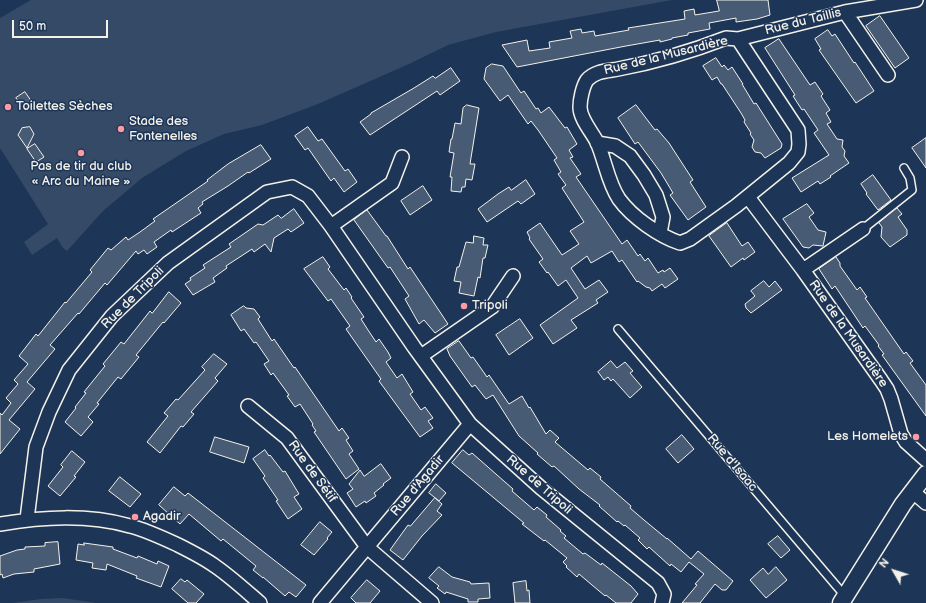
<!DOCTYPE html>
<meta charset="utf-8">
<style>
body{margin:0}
#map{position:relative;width:926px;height:603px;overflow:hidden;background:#1d3557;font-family:"Balsamiq Sans",sans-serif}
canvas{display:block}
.north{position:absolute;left:874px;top:551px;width:40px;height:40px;-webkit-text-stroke:3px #1d3557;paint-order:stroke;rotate:309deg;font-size:11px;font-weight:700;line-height:16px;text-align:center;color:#f4f1e8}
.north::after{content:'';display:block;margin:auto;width:14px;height:18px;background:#f4f1e8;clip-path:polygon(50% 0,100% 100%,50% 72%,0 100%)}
.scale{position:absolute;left:12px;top:20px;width:96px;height:18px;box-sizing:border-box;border:2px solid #f4f1e8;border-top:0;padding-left:5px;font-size:12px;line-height:14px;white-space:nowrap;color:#f4f1e8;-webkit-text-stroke:3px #1d3557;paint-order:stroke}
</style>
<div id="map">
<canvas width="926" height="603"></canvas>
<div class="north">N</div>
<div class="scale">50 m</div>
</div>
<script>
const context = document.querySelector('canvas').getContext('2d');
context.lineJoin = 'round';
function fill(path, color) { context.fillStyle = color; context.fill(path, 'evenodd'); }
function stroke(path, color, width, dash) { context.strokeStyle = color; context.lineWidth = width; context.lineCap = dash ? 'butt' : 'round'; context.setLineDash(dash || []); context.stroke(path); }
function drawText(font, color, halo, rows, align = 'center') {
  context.font = font + ' "Balsamiq Sans",sans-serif'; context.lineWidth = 3; context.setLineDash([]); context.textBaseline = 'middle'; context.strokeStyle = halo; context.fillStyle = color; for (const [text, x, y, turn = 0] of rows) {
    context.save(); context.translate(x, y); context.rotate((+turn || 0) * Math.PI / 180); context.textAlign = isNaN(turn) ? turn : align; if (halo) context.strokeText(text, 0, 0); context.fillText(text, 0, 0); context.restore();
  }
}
fill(new Path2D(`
 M31 0H672L496 32 448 45 409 64 318 104 262 125 224 134 186 151 142 178 103 211 67 251 63 248 57 238 32 255 24 242 48 224 0 148V18Z
 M63 598 96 603H12L41 599Z`), '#354a67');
const building = new Path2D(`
 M717 0H768L770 15 757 19 736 22V18L709 23 710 29 688 33V35L672 38V39L660 42V40L626 46 517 67 502 45 527 40 529 51 550 48 549 42 572 38 570 31 581 29 582 33 594 31 595 36 629 30 628 28 685 19 684 11 694 9 695 15 719 11Z
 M880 16 909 58 895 68 866 26Z
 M828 30 832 36 835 34 854 63 855 62 874 91 856 103 819 50 821 49 815 39Z
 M779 39 810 85 815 82 823 94 821 96 830 110 826 113 831 122 827 124 837 139 843 140 842 147 845 151 844 156 849 163 830 176 831 177 820 184 818 181 801 192 792 178 829 155 814 133 818 130 804 109 802 110 793 96 795 95 765 48Z
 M716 58 722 67 724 65 728 70 732 67 743 84H742L754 104 756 103 782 144 781 148 765 158 761 153 755 152 752 147 754 140 750 134 751 133 744 122 745 120 741 113 722 84H721L717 77 712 80 703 66Z
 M492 64 503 66 521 93 524 91 536 109 538 108 541 113 549 107 565 128 567 127 577 144 569 150 573 157 570 158 581 174 576 177 622 244 627 240 638 256 640 254 645 261 648 258 658 273 663 270 664 272 670 268 678 279 665 288 662 284 652 291 650 288 646 287 638 281 637 282 622 260 619 262 612 251 591 263 587 256 571 268 585 289 599 280 608 292 596 300 598 303 571 320 577 328 553 344 540 325 578 298 566 280 558 286 548 272 547 273 539 262 543 259 529 239 530 238 527 232 540 223 562 255 579 244 570 231 584 222 562 188 566 185 558 174 561 172 554 160 557 158 538 130 531 121 528 124 508 95 500 101 484 79 486 68Z
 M451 68 460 81 440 95 437 91 370 135 360 122 371 114V113L414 88 433 76 435 78Z
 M25 92 34 105 25 111 16 98Z
 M467 105 479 108 470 164H475L472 180 466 179 465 187H462L461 192 451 191 452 177H450L454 153 449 152 451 139H452L455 123 461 124 463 108Z
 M636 105 655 130 657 129 669 143 693 180 690 182 706 207 688 220 670 195 673 193 661 173 638 142 635 144 618 118Z
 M30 127 34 134 27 148 18 135 22 128Z
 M308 127 318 141 322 139 345 171 348 169 357 182 344 192 334 178 331 181 308 148 305 150 295 136Z
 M926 138V168L912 148Z
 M35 144 44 157 36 162 27 149Z
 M261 145 271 159 249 173 248 172 228 186 202 202 203 204 198 208 201 213 172 232 171 230 154 242 157 247 147 254 144 250 138 254 136 251 107 285 105 283 79 314 78 313 50 345 55 349 27 382 35 389 9 420 20 429 0 454V413L2 415 11 403 6 398 18 384 14 380 28 364 19 356 36 334 38 336 65 302 66 303 92 272 90 270 108 248 111 250 126 237 128 240 140 232 155 221 153 219 208 181 207 180 228 164Z
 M873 175 891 200 878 210 866 194 867 193 861 184Z
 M526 180 535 194 521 204 518 201 487 222 478 209 498 194 509 187 511 190Z
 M423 186 432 200 410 215 401 201Z
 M807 204 814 213 809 217 818 230 826 232 823 246 813 245 809 248 803 247 783 219Z
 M897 208 902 214 898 217 907 230V235L890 247 881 237 882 227 879 223Z
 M294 209 304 223 291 232 288 229 274 238 271 252 265 244 254 252 252 249 226 266 227 268 213 278 215 282 193 295 185 284 191 280 190 278 205 268 203 265 231 247 229 244 258 224 263 225 278 215 281 218Z
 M367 210 386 236H387L408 269 410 267 448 324 435 333 424 320 419 324 405 299 409 296 390 267 388 268 354 220Z
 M727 223 742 246 748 242 755 252 744 260 743 258 731 267 709 236Z
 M474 236 484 238 483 245H488L485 258H483L480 278 478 277 474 296 459 293 461 282 454 281 457 267H459L466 242 473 243Z
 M323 257 330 267 328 269 344 290 346 288 352 297 351 298 364 317 361 319 368 330 376 342 379 339 388 352 391 358 386 362 397 378 402 374 413 392 410 394 421 410 425 407 433 418 428 421 433 428 420 437 379 381 381 379 346 329 350 326 331 299 328 301 304 269Z
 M836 257 840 263V266L857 290 860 287 867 297 865 298 904 354 906 352 913 361 910 363 926 385V416L882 355 884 354 878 346 879 345 865 326 863 328 835 286 832 289 819 269Z
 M764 281 769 287 775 281 782 290 751 313 746 308 745 304 755 296 751 291Z
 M169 292 181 303 164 323 163 322 136 355 139 357 121 379 118 377 97 403 99 404 88 417 93 422 81 436 65 422 76 408 75 407 86 393 84 392 105 366 103 364 121 342 124 344 150 311 152 313Z
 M244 306 246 308 254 309 260 317 258 319 272 341 274 339 294 368 295 367 339 431 342 428 349 438 346 440 353 451 349 454 359 469 346 479 314 432 316 431 312 425 313 424 300 404 295 407 287 396 289 395 273 373 271 375 264 364 269 361 256 342 254 343 244 329 241 331 231 315Z
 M520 319 533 338 509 355 496 335Z
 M459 341 471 358 473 357 487 377 489 375 509 404 522 396 529 408 530 407 546 434 550 430 559 438 555 442 588 470 590 468 601 477 600 479 631 506 630 508 644 520 667 539V538L691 559 698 551 733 581 726 590H722L715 584 700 603H682L697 585 695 584 704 574 689 562 681 572 671 564 670 566 649 547 647 549 638 540 640 538 625 525 624 526 618 521 617 522 599 506 600 505 579 489 554 466 552 467 537 454 538 453 519 436 493 395 486 399 475 385 472 387 450 356 447 349Z
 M214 354 227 364 215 378 218 381 191 412 194 414 183 427 181 426 160 453 147 442 168 416 164 413 176 399 178 400 205 370 202 367Z
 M611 361 617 368 625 362 633 371 630 373 642 387 630 398 613 379 611 381 608 377 604 380 598 372Z
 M682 435 694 449 678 463 666 449Z
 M215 437 249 447 244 463 210 452Z
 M265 450 269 456 270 455 283 472 285 471 299 494 294 497 302 509 288 519 276 501 278 500 263 478 265 476 253 459Z
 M463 450 469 455 472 453 513 489 512 491 534 510 537 507 547 515 546 517 561 530 560 531 566 536 564 538 583 554 585 553 601 565 602 563 631 586 638 594 631 603H616L606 595 605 596 579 574 577 577 566 567 567 566 563 562 567 558 545 540 544 541 522 524 524 523 452 463Z
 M72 451 85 462 74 476 76 477 60 496 48 486 63 467 61 465Z
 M381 464 391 478 383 484 384 485 374 493 376 496 366 503 365 501 356 507 347 493 353 489 349 484 360 470 364 476Z
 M120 477 141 494 130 507 109 491Z
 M436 484 446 493 439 501 429 493Z
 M174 487 185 496 188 493 306 585 296 597 289 592 285 596 263 577V578L253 570 256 566 223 539 221 541 189 514 180 524 159 505Z
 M435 498 442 504 437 511 442 515 422 536 403 560 390 550 408 525 410 526Z
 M320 522 332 532 327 538 328 539 314 555 301 545Z
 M778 536 790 550 781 558 768 544Z
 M58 542 60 564 34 569V572L14 574 3 578 2 574 0 575V556L17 550 25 549V547L45 546V543Z
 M84 543 113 547V549L137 558 138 556 157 564 158 561 169 566 161 587 136 578 137 576 107 564 106 570 92 568 93 563 76 560 78 544 84 545Z
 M439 567 452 577 470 582 471 584 489 583 490 598 478 599V602H468V599L446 592 445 594 437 588 439 586 429 578Z
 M776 567 787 580 766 598 750 580 763 568 768 574Z
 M181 579 185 582 187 580 204 594 196 603H188L172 589Z
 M367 580 380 591 370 603H356L351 598Z
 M526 581 527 591 529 590 530 603H515L513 583Z`);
fill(building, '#485b74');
stroke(building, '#f4f1e8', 1);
const service = new Path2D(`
 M863 229 912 190 910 178 904 168
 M618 329 845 596`);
const minor = new Path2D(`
 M845 12 888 75
 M726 38 738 39 798 130 799 144 798 152 789 163 736 206 690 239 680 243C659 236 632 217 619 199 608 183 605 160 597 142 592 132 580 119 580 107 580 99 583 86 587 80 595 71 607 71 618 69 656 62 690 52 726 38Z
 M738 39 845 12 916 0
 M597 143 615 146 630 156 644 175 656 195 663 217 660 233
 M748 197 803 270 881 380 887 389 891 399 901 434 906 442 926 460
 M331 226 392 183 402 157
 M803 270 863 229
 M421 356 492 307 513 276
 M248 406 287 438 367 547 432 603
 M912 491 926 503
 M27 519 36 447 49 412 69 370 112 316 168 263 267 192 292 187 308 196 331 226 414 347 470 424 541 488 658 583 664 594 662 603
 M0 524C43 517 87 514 130 526 146 530 163 538 178 545 190 551 204 558 215 566 231 577 245 590 260 603
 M320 603 470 424`);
const tertiary = new Path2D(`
 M841 603 903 504 926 474`);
stroke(service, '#f4f1e8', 10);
stroke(minor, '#f4f1e8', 16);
stroke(tertiary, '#f4f1e8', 19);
stroke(service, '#1d3557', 7);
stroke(minor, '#1d3557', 13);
stroke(tertiary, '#1d3557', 16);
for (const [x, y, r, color] of [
 [8,107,4,"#ff9aa2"],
 [121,129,4,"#ff9aa2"],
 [81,153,4,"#ff9aa2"],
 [464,306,4,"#ff9aa2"],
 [916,437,4,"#ff9aa2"],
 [135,517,4,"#ff9aa2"]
]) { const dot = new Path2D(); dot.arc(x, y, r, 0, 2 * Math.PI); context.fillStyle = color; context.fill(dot); stroke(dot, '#1d3557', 1.5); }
drawText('13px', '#f4f1e8', '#1d3557', [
 ["Rue du Taillis",803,22,-14],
 ["Rue de la Musardière",666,56,-14],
 ["Rue de Tripoli",133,298,-45],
 ["Rue de la Musardière",848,334,55],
 ["Rue d'Isaac",732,463,50],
 ["Rue de Sétif",312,472,54],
 ["Rue de Tripoli",539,485,41],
 ["Rue d'Agadir",418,486,-50]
]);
drawText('13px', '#f4f1e8', '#1d3557', [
 ["Toilettes Sèches",16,107],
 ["Stade des",129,122],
 ["Fontenelles",129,137],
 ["Pas de tir du club",81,167,"center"],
 ["« Arc du Maine »",81,182,"center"],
 ["Tripoli",472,306],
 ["Les Homelets",908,437,"right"],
 ["Agadir",143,517]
], 'left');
</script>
